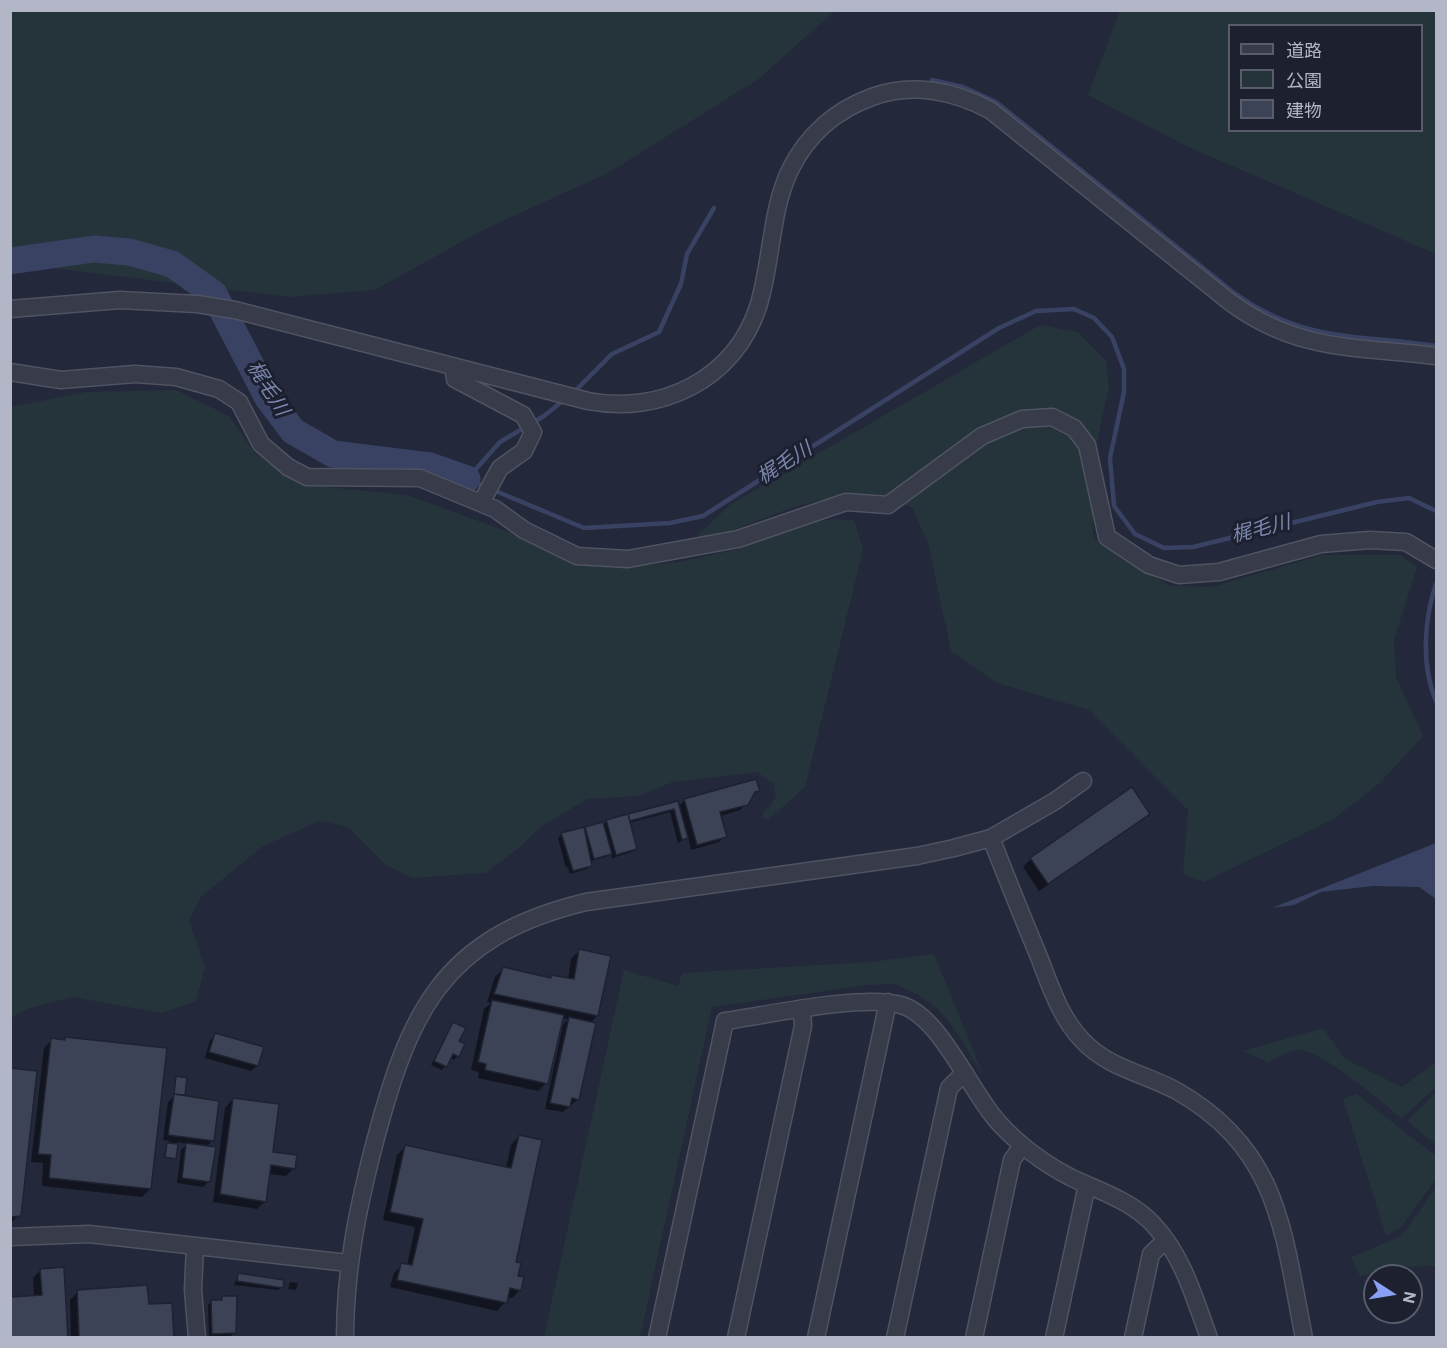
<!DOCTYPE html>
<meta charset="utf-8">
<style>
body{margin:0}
#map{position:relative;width:1447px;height:1348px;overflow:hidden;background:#23283a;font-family:Roboto,"Noto Sans JP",sans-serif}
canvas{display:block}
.frame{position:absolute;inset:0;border:12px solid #b2b6c6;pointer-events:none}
.legend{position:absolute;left:1228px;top:24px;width:195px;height:108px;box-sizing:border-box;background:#1c202f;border:2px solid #585c6b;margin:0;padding:8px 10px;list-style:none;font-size:18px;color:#b2b6c6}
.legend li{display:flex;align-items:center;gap:12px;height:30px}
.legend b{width:30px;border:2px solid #585c6b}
.north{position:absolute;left:1363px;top:1264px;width:60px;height:60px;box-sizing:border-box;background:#1c202f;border:2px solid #585c6b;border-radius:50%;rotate:102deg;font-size:16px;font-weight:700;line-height:24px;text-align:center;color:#b2b6c6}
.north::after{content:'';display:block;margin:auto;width:21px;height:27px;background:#899ff3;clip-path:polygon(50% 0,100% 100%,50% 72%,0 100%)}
</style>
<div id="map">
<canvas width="1447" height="1348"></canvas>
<div class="frame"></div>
<ul class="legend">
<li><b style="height:8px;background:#373b4a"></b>道路</li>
<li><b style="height:16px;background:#25343b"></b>公園</li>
<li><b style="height:16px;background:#3c4357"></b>建物</li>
</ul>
<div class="north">N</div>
</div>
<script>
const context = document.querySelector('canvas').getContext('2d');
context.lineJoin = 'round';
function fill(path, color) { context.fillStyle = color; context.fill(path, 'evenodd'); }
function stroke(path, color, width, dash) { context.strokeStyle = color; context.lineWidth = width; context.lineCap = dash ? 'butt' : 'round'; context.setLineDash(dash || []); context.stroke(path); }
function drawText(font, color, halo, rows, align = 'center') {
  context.font = font + ' Roboto,"Noto Sans JP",sans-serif'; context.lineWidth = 6; context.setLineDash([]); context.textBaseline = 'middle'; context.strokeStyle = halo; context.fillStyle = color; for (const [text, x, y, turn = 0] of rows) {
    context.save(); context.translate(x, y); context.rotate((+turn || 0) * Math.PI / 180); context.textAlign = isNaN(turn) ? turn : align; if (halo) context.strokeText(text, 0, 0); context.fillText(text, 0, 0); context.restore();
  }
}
fill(new Path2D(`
 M11 10H835V11L757 80 608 173 483 230 375 290 288 297 11 263Z
 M1120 11H1436V254L1186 146 1088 95ZM1230 26H1422V130H1230Z
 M1040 325 1078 332 1106 361 1109 386 1095 453 1093 538 1170 586 1212 587 1322 555H1400L1417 567 1394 640 1396 677 1423 736 1380 783 1332 820 1204 882 1183 874 1188 810 1089 710 997 683 951 651 928 543 912 507C888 502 860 496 835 498 789 503 744 529 699 542L698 535 731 504Z
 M176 390 229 416 255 453 306 485 407 495 514 534 567 558 626 567 679 562 739 549 789 528 830 519 854 520 863 550 805 787 768 820 761 817 776 797 774 784 757 772 673 782 638 796 587 799 539 828 520 847 486 873 412 878 385 864 348 827 320 821 263 846 201 897 189 920 205 967 196 1001 162 1013 72 997 26 1009 11 1018V407L86 392Z
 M934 954 983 1075 954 1028 938 1009 917 994 894 984 868 985 712 1007 640 1337H544L624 970 678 986 682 973 871 962Z
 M1323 1028 1345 1059 1402 1087 1436 1062V1087L1402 1118C1381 1102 1321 1049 1298 1050 1287 1051 1278 1057 1269 1063L1243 1051Z
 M1436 1093V1144L1407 1121Z
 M1356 1094 1436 1156V1179L1401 1227 1386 1236 1343 1099Z
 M1436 1187V1266L1398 1267 1360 1276 1351 1257 1397 1238 1406 1230Z`), '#25343b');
fill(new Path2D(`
 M1436 843V899L1419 887 1373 886 1321 892 1294 905 1272 908Z`), '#394263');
fill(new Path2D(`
 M758 790 740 810 720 816 725 836 719 842 691 850 688 837 678 843 670 812 629 823 636 849 632 852 612 858 611 852 606 857 590 861 591 865 587 869 570 874 568 867 566 868 558 838 562 834 602 826 607 821 677 802 678 807 685 800Z
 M1148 814 1039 891 1023 867 1031 859Z
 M579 951 597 1016 590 1023 578 1099 563 1112 545 1109 563 1025 568 1019 561 1018 546 1083 538 1091 478 1078 479 1072 471 1070 484 1009 491 1003 487 1002 495 977 503 969 549 979 552 976 568 980 571 959Z
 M453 1024 457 1056 454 1060 450 1058 442 1070 431 1065Z
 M216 1035 257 1066 251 1071 205 1058 210 1040Z
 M66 1038 150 1189 142 1197 42 1186 43 1163 31 1162 44 1048 52 1040 63 1041Z
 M11 1069 20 1215 10 1223Z
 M177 1078 183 1095 181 1097 212 1141 206 1147 209 1181 203 1187 177 1183 181 1150 187 1144 177 1142 175 1158H164L166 1146 170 1141 163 1140 168 1102 175 1095Z
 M233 1099 271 1153 294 1168 286 1176 269 1174 265 1201 257 1209 213 1202 225 1108Z
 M519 1136 514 1263 520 1290 512 1298 507 1297 505 1302 497 1311 390 1287 394 1273 402 1265 407 1266 415 1227 383 1220 397 1155 405 1147 506 1168 511 1145Z
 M41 1270 67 1338 34 1297 33 1278Z
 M238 1275 282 1287 278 1290 234 1285Z
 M290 1282 298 1283 296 1290 288 1289Z
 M78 1292 147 1306 173 1338H71L70 1300Z
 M235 1298 234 1332 231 1336 209 1337 208 1305 212 1302Z`), '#0007');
stroke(new Path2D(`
 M932 80 963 87 996 102 1233 292C1303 343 1357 334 1436 346
 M574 392 612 354 659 332 681 284 687 254 714 208
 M565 399 544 416 500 442 467 479 584 528 670 523 703 516 999 328 1036 311 1074 309 1094 318 1112 337 1124 369V392L1110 458 1114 506 1135 534 1164 548 1193 547 1377 502 1409 498 1436 511
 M1436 584C1424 619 1421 666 1436 701`), '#394263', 4.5);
stroke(new Path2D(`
 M10 261 94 249 129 252 172 264 214 294 268 398 293 431 333 454 430 466 467 479`), '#394263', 27);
const building = new Path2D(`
 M756 779 760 791 755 792 748 805 720 812 727 837 697 845 684 799Z
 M1132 787 1150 814 1048 884 1030 858Z
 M678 801 688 838 682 840 674 809 630 821 628 814Z
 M628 814 637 849 616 855 606 820Z
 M603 822 612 854 594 859 585 827Z
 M584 827 592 866 573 871 561 833Z
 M579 949 611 956 598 1016 494 994 503 967 551 978V975L574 979Z
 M492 1000 564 1015 548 1084 485 1070 486 1064 478 1062Z
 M569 1017 596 1023 579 1100 572 1098 570 1107 550 1103Z
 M453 1022 466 1028 459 1041 465 1044 459 1057 453 1054 447 1067 434 1061Z
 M215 1033 264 1047 258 1066 209 1052Z
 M65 1037 167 1048 151 1189 49 1178 51 1155 38 1154 51 1038 65 1040Z
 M10 1068 37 1071 21 1216 10 1217Z
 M176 1076 187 1078 185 1095 174 1094Z
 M174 1094 219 1101 214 1141 168 1135Z
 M233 1098 279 1104 273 1152 297 1155 295 1169 271 1165 266 1202 220 1194Z
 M519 1135 542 1140 516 1262 521 1263 518 1276 524 1277 521 1291 510 1288 507 1303 397 1280 401 1263 412 1265 423 1219 390 1212 405 1145 511 1168Z
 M167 1143 178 1144 176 1159 165 1157Z
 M186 1143 216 1147 210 1182 182 1178Z
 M64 1267 68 1338H10V1297L42 1295 40 1269Z
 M238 1273 284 1280 283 1288 237 1281Z
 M147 1285 149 1304 172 1303 174 1338H79L77 1290Z
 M222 1296H237L236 1333 212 1334 211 1300H222Z`);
fill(building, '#3c4357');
stroke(building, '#1e2231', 1.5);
const minor = new Path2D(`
 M10 309 120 300 197 304 235 310 588 401C660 415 734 380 758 307 772 263 770 212 790 170 807 135 836 110 872 97 912 82 954 91 990 110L1230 302C1299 353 1358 346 1436 356
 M453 366 455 379 523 415 533 432 524 451 500 468 481 503
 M10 372 61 380 135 374 176 377 219 389 239 402 261 444 288 467 307 477 420 478 495 509 524 530 577 556 628 559 738 539 846 502 888 505 982 436 1022 419 1052 417 1074 428 1087 445 1107 537 1149 565 1179 575 1219 572 1321 544 1370 540 1406 542 1436 560
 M991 838C1006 876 1021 914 1037 952 1049 982 1059 1016 1082 1040 1109 1069 1144 1073 1177 1091 1280 1150 1283 1232 1304 1338
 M10 1237 89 1234 348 1263
 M195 1246 193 1290 197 1338
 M345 1338C345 1272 357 1212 373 1149 408 1015 440 937 586 902L917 856 954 848 991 838 1055 801 1083 781
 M657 1338 725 1021C767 1015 863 994 901 1005 940 1016 970 1091 998 1122 1019 1145 1043 1163 1070 1177 1099 1191 1130 1200 1153 1224 1183 1256 1194 1297 1209 1338
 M736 1338 803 1026 802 1010
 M816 1338 888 1002
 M895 1338 949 1088 963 1074
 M974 1338 1012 1160 1022 1146
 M1054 1338 1087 1185
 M1133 1338 1151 1254 1166 1240`);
stroke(minor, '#4f5362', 19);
stroke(minor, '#373b4a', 16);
drawText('italic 20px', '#7b86ad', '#1c202f', [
 ["梶毛川",267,389,58],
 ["梶毛川",785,464,-32],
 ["梶毛川",1261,530,-14]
]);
</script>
